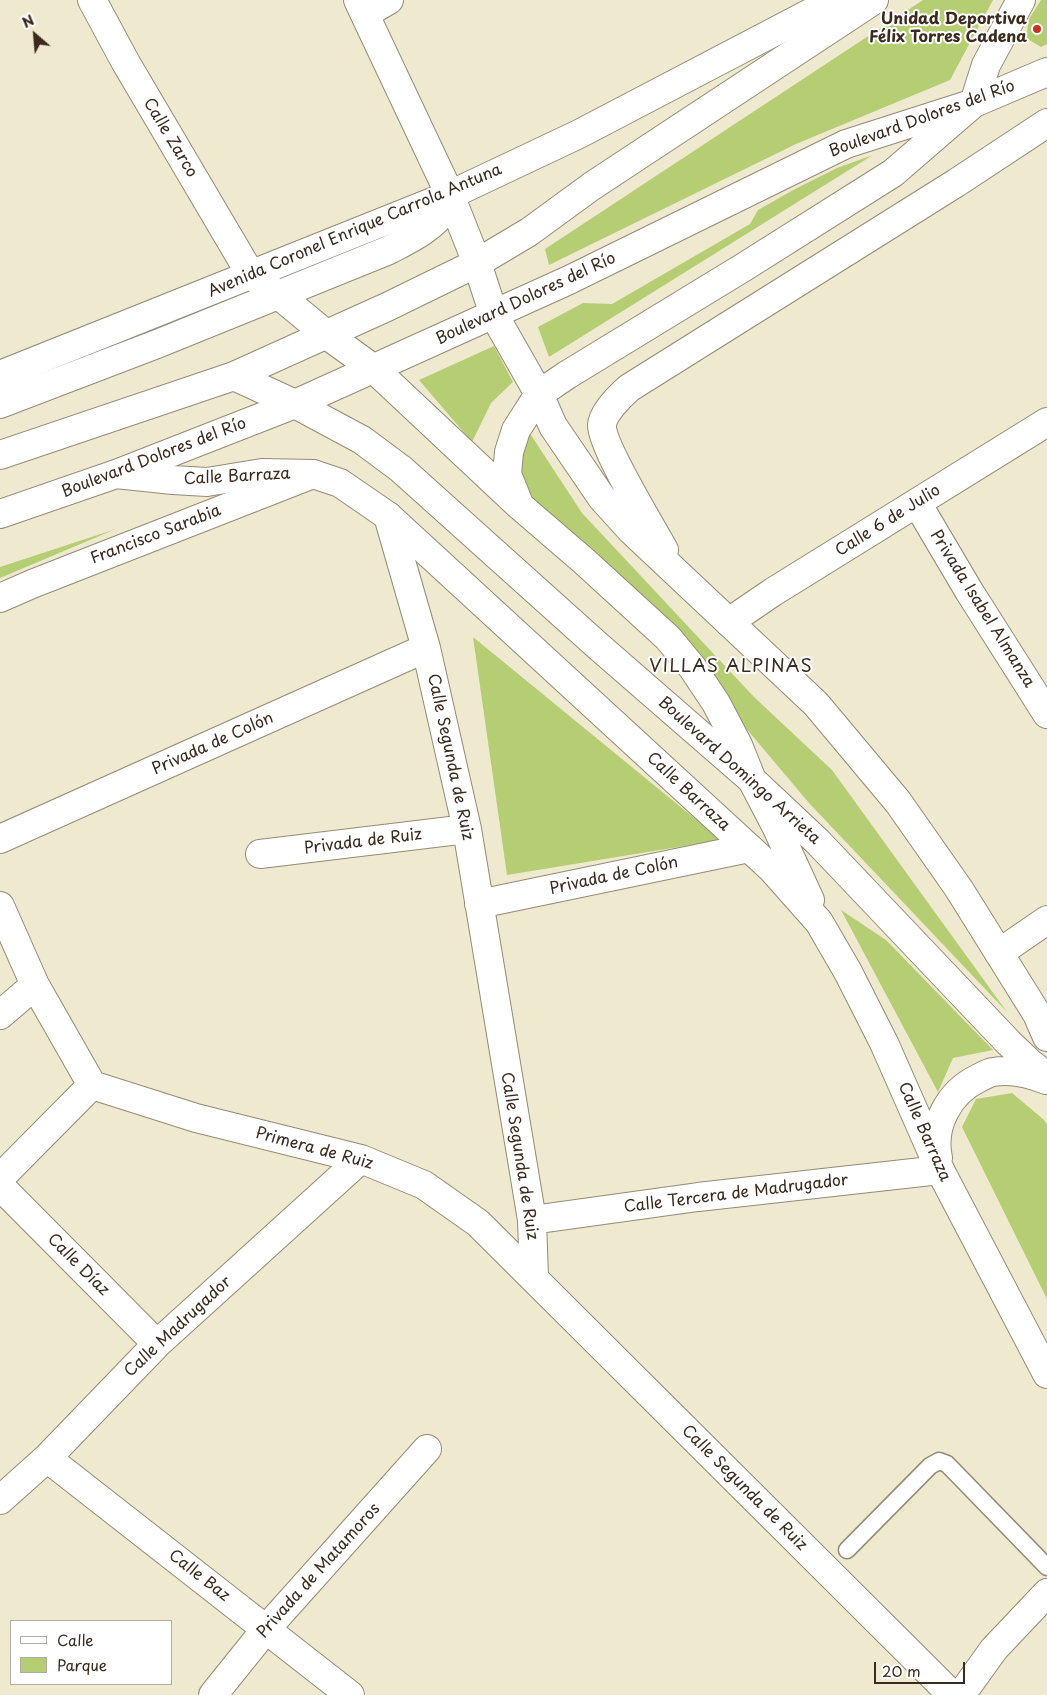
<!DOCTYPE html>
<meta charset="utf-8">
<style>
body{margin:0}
#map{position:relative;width:1047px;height:1695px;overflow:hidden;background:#efe9cf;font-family:"Playpen Sans",sans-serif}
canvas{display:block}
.legend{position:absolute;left:10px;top:1620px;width:162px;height:65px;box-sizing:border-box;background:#fff;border:1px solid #b1aaa5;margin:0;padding:6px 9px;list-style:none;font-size:15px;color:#3b2a1e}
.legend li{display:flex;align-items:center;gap:10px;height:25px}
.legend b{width:25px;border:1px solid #b1aaa5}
.north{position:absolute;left:10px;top:10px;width:50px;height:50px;-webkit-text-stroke:4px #fff;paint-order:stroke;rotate:333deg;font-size:14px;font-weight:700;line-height:20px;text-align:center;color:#3b2a1e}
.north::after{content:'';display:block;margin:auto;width:18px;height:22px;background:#3b2a1e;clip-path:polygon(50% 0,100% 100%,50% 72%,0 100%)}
.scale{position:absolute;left:874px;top:1662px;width:91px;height:22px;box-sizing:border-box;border:2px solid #3b2a1e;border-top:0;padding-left:6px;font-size:15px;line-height:18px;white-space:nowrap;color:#3b2a1e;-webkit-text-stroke:4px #fff;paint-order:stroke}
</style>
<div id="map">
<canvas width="1047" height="1695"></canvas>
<ul class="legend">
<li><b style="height:6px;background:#fff"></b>Calle</li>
<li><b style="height:14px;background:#b5ce73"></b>Parque</li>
</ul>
<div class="north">N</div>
<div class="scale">20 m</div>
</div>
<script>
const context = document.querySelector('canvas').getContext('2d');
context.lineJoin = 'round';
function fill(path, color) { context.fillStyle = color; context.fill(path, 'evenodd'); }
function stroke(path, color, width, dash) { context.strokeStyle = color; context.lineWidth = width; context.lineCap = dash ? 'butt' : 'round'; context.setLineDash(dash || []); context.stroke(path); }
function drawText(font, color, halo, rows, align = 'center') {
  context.font = font + ' "Playpen Sans",sans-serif'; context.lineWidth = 4; context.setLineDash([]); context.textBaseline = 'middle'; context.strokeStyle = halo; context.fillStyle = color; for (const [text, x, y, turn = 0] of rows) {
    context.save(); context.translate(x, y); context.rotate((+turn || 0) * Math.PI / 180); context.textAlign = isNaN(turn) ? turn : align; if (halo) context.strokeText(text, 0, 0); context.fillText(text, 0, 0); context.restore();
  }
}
fill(new Path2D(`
 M923 0H993L950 80 796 144 549 265 545 249Z
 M1041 0H1047V44L1041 47 1026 38 1029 19Z
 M873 155 549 357 538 327 583 303 612 304 750 224 758 210 795 189 837 168Z
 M494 346 513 382 491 403 472 442 419 380Z
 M529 432 582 513 754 697 832 770 1007 1012 809 803 707 682 534 503 520 482 518 453Z
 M116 529 0 578V567Z
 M473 637 721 840 507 875Z
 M841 910 886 940 993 1050 953 1058 938 1092Z
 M1012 1093 1043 1119 1047 1124V1299L962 1127 976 1099Z`), '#b5ce73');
const service = new Path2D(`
 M847 1550 930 1466 939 1461 947 1464 1047 1567`);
const minor = new Path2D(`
 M92 0 126 63 251 275
 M365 14 389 0
 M0 375 450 195 579 134 835 0
 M917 503 969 591 1047 714
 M388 516 426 648 467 829 532 1220 534 1278
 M0 598 32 584 313 474
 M729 622 773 592 1047 422
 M0 839 426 648
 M260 854 467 829
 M479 904 749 848
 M0 906 35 985 92 1085
 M999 953 1047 920
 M0 1015 35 985
 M92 1085 196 1118 361 1159 424 1185 478 1223 952 1695
 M0 1178 92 1085
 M0 1186 157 1344
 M532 1220 698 1197 940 1170
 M47 1458 350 1695
 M0 1500 47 1458 157 1344 361 1159
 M213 1695 266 1629 427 1449
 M961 1695 994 1649 1047 1593`);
const tertiary = new Path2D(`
 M358 0 450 195`);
const primary = new Path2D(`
 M450 195 477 263 494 315 539 394 553 426 602 498 631 530 816 704 898 802 959 889 1037 1014 1047 1037
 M251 275 280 296 327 335 374 369 520 506 585 562 668 638 692 667 716 703 738 745 752 780 776 826 810 900
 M234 376 295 404 362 440 401 469 598 646 752 780 818 842 1008 1042 1031 1064 1047 1076
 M0 404 157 344 389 250C406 241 434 228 444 210 447 205 448 200 450 195
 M0 455 234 376 387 307 477 263 529 232 592 186 874 0
 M116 474 173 480 207 482 262 473 313 474 340 483 388 516 772 869 819 922 848 972 884 1043 940 1170 1047 1374
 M519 504 507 474 509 452 516 430 539 394 567 375 744 267 893 173 974 103 986 65 1021 0
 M0 514 116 474 295 404 569 280 846 144 974 103 1047 72
 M664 550C652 528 601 445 602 425 603 413 620 396 629 388L956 183 1047 123
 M938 1158C931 1126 949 1092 979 1078 983 1076 988 1073 993 1072 1011 1069 1029 1073 1046 1080`);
stroke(service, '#958a76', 19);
stroke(minor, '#958a76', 30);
stroke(tertiary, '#958a76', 30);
stroke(primary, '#958a76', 30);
stroke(service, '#fff', 16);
stroke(minor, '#fff', 28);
stroke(tertiary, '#fff', 28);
stroke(primary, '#fff', 28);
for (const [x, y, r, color] of [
 [1037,29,5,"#c8321e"]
]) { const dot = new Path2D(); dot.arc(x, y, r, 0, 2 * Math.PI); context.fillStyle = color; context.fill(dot); stroke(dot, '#fff', 2); }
drawText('bold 16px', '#3b2a1e', '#fff', [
 ["Unidad Deportiva",1027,20],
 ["Félix Torres Cadena",1027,38]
], 'right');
drawText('16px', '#3b2a1e', '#fff', [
 ["Boulevard Dolores del Río",922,119,-20],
 ["Calle Zarco",170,138,59],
 ["Avenida Coronel Enrique Carrola Antuna",355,231,-23],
 ["Boulevard Dolores del Río",526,299,-25],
 ["Boulevard Dolores del Río",154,458,-21],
 ["Calle Barraza",237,477,-3],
 ["Calle 6 de Julio",888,521,-32],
 ["Francisco Sarabia",156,535,-21],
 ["Privada Isabel Almanza",982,609,58],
 ["Privada de Colón",213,744,-24],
 ["Calle Segunda de Ruiz",450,757,78],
 ["Boulevard Domingo Arrieta",739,771,42],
 ["Calle Barraza",688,792,43],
 ["Privada de Ruiz",363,842,-7],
 ["Privada de Colón",614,876,-12],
 ["Calle Barraza",924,1132,66],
 ["Primera de Ruiz",314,1149,15],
 ["Calle Segunda de Ruiz",519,1156,81],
 ["Calle Tercera de Madrugador",736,1194,-7],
 ["Calle Díaz",78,1265,45],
 ["Calle Madrugador",178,1327,-43],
 ["Calle Segunda de Ruiz",744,1488,45],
 ["Privada de Matamoros",319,1571,-48],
 ["Calle Baz",199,1576,38]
]);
context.letterSpacing = '1px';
drawText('18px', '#3b2a1e', '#fff', [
 ["VILLAS ALPINAS",731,667]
]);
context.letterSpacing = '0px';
</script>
